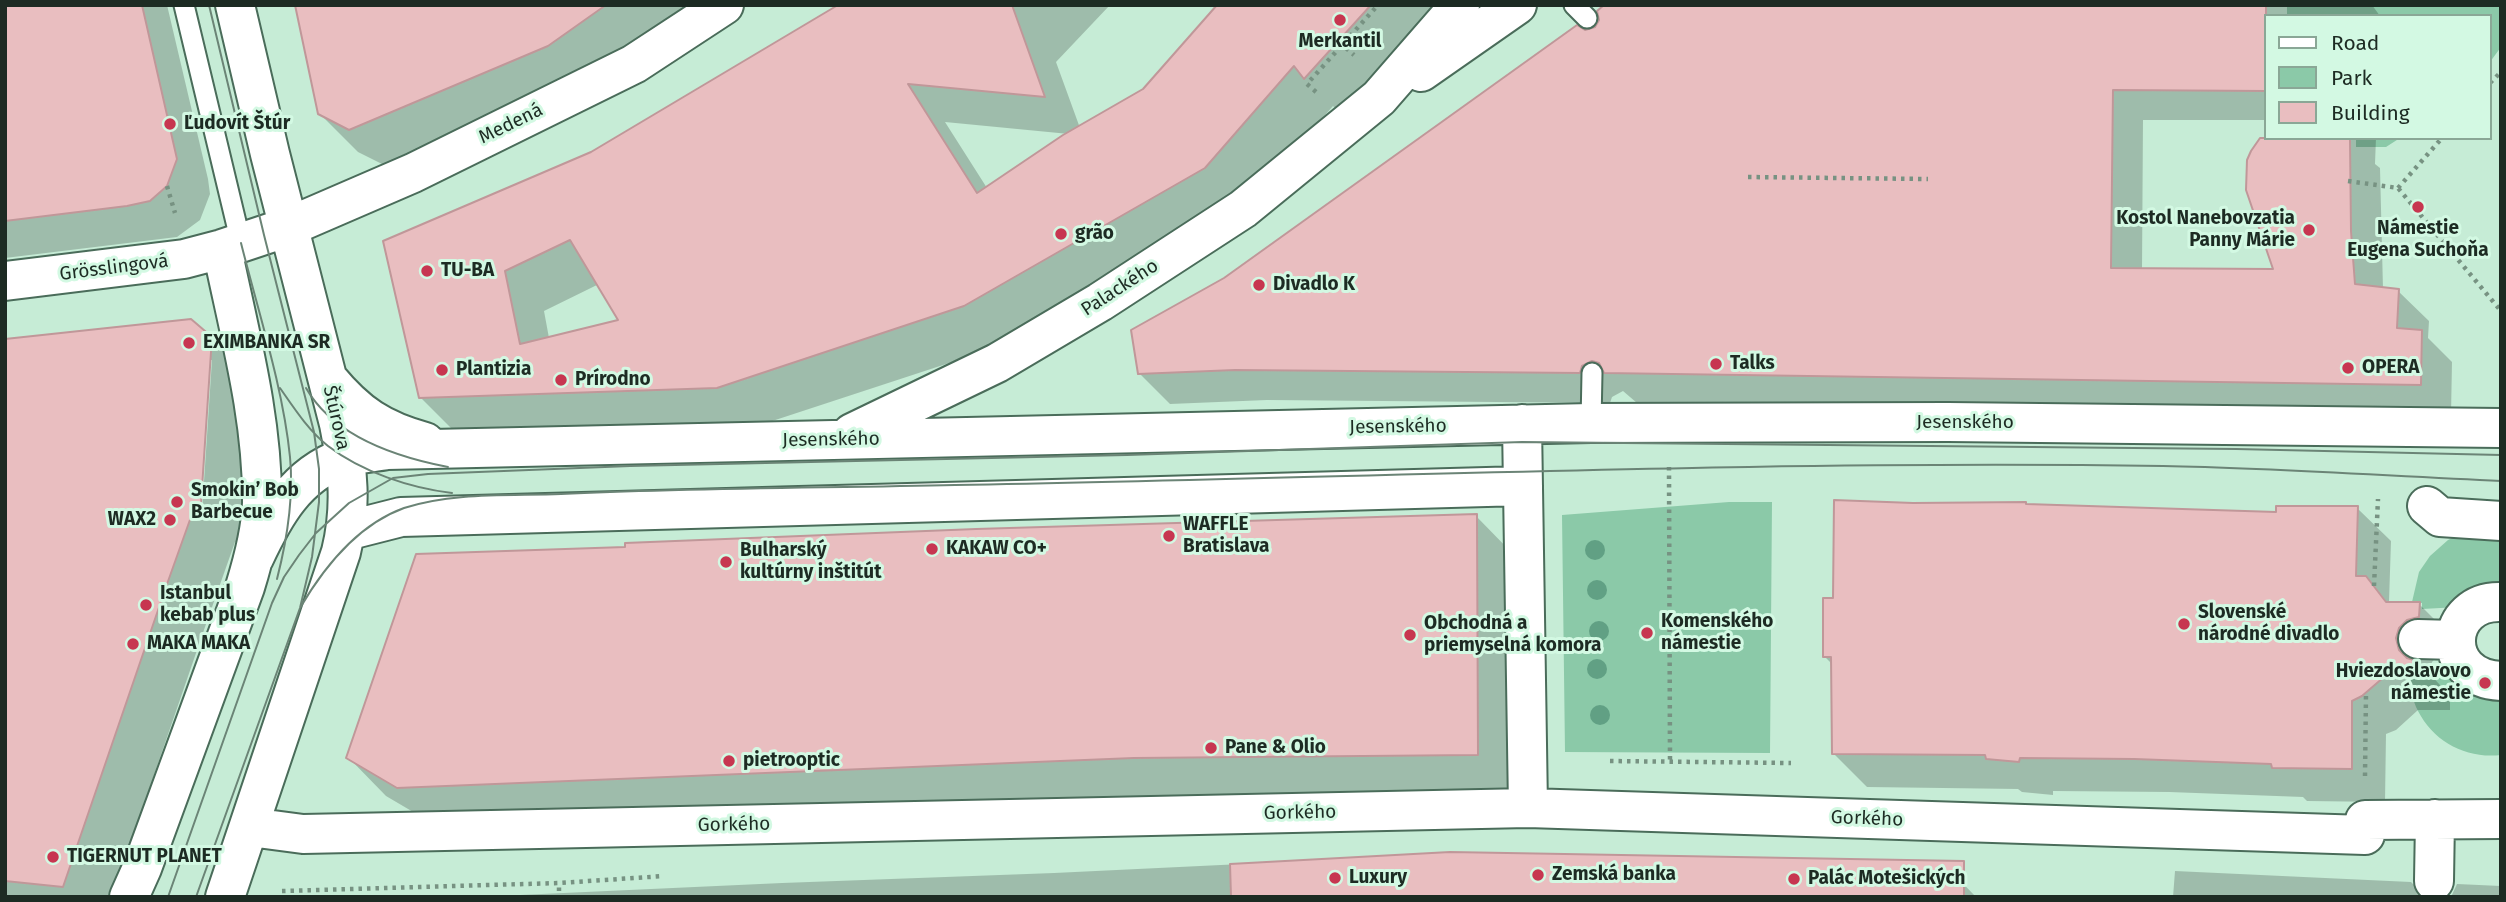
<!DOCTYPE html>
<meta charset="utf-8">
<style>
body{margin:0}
#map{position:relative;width:2506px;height:902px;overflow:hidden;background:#c6ecd6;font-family:"Fira Sans",sans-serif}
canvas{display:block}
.frame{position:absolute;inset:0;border:7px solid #1d2b23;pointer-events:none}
.legend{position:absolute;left:2264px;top:14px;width:228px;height:126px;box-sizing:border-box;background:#d3f9e3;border:2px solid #8aa796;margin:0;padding:9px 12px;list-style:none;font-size:21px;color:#1d2b23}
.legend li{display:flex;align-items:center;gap:14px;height:35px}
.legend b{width:35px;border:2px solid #8aa796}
</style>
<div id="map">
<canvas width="2506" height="902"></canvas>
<div class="frame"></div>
<ul class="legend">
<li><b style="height:9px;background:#fff"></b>Road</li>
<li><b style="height:19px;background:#8bc9a8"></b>Park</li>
<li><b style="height:19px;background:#e9bec0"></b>Building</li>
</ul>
</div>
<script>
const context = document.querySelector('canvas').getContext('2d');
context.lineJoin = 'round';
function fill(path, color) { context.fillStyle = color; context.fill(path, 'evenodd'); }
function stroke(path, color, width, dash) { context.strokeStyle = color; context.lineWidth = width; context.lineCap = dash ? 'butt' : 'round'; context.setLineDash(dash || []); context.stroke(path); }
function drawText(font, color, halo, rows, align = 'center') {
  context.font = font + ' "Fira Sans",sans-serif'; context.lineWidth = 6; context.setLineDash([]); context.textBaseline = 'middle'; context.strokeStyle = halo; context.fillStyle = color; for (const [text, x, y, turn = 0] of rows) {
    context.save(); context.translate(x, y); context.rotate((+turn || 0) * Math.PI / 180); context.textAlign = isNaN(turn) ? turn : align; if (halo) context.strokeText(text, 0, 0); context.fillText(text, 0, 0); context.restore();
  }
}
fill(new Path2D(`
 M2287 5H2501V47L2490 62V16H2287Z
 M2356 138H2400L2386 147H2356Z
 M1729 502H1772L1770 753 1565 752 1562 515Z
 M2501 527V592L2459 607 2422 609V603L2412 602 2419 572 2430 556 2448 540 2472 529Z
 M2421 675H2459L2501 691V755C2466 759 2434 742 2418 711 2412 701 2412 688 2410 678H2420Z`), '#8bc9a8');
fill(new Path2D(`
 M5 5H167L208 179 210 194 200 220 177 237 5 258Z
 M296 5H697L587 83 388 167 358 152 319 113Z
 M839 5H1110L1056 62 1080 128 1144 90 1240 5H1447L1344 117 1333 106 1244 207 1004 345 754 427 460 437 420 397 385 242 592 154ZM945 122 1069 134 987 188ZM599 284 621 321 549 338 544 311Z
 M1607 5H2372L2380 16H2266V120H2143L2142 270 2275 271 2249 160 2266 134V138H2376L2375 164 2380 168 2383 289 2398 291 2429 321 2428 338 2452 362 2451 415 1637 403 1623 391 1612 397 1610 403 1267 400 1170 404 1139 373 1225 280 1584 32 1596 29Z
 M211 339 250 378 239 542H235L205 627 112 897H5V341ZM209 360H212L202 512H198Z
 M2027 505 2278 513 2357 508 2391 541 2389 602 2391 604H2419L2453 638 2432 662 2429 673 2450 696V710H2418L2396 730 2386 734 2385 802 2307 801 2303 797 2169 792 2053 791V795L2022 792 2018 789 1867 787 1833 753 1832 664 1824 656 1835 600Z
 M1476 516 1514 555 1516 793 1173 795 437 826 386 796 348 757 626 549Z
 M1450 854 1942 862 1976 897H476L782 883 1054 873Z
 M2175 871 2411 882 2426 897H2173Z
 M2457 884 2501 886V897H2451Z`), '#0003');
const building = new Path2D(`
 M5 5H142L177 159 167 186 150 201 127 206 5 221Z
 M295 5H606L548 46 349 130 318 114Z
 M838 5H1012L1045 97 908 84 977 193 1063 135 1143 89 1217 5H1371L1304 79 1294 66 1205 168 964 306 717 388 419 398 383 241 591 152ZM570 240 618 320 520 344 505 271Z
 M1604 5H2266V91L2113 90 2111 268 2273 269 2246 190 2247 160 2251 151 2260 138H2350L2351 231 2355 284 2399 289 2397 328 2422 330 2421 385 1604 373 1599 363 1592 361 1582 366 1580 373 1235 370 1138 374 1131 330 1224 278 1577 25 1585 30 1595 27 1599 20 1597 11Z
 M191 319 212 337 201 503H196L166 587 63 887 5 881V339Z
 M1834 500 1913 503 2026 502V504L2276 512V506H2358L2356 576H2366L2386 602H2420L2419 617 2407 620 2399 628 2396 638 2399 650 2407 658 2417 661V677H2384L2362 696 2352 701V769L2272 768 2271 764 2134 759 2020 758 2019 762 1986 759 1985 755 1832 754 1831 657H1823V598H1833Z
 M1477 514 1478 755 1134 758 397 788 346 758 416 554 625 547V543L976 529Z
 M1450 852 1964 861V897H1231L1230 864Z`);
fill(building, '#e9bec0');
stroke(building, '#c09799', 2);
const lane = new Path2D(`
 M184 5 241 243
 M1574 5 1587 18
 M1591 423 1592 373`);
const street = new Path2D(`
 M1421 72 1517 5
 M5 281 184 259 222 249 288 227 413 173 634 64 724 5
 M328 379C357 414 381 430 425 442
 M1522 424 1528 808
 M852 433 997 363 1100 302 1243 209 1379 98 1460 5
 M2427 506 2440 517 2501 521
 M346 531 401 517 1523 486
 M254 558C274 515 296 475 343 458 356 453 373 453 387 450L1591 423 1948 422 2501 428
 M2501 602C2444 600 2438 678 2501 681
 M2418 639 2455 640
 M2365 820 2501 819
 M250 827 303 834 1528 808 2365 835
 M2434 881 2435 819
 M129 897 142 868 245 587C253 561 261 532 262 503 263 418 239 332 222 249
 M225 897 341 552C352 507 348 468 339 424L270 154 235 5`);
stroke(lane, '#4a6c5a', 23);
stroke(street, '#4a6c5a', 42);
stroke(new Path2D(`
 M1346 48 1354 55
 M2490 83 2501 72
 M1316 92 1307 84 1378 5
 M1748 177 1928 179
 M2348 181 2398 188 2501 311
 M167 186 175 213
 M2398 188 2442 138
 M1669 467 1670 761
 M2374 586 2378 499
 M166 587 186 591
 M1610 761 1791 763
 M2365 776 2366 693
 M282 891 559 883 664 876
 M559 891V883`), '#779282', 4.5, [3.5, 5]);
stroke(lane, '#fff', 19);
stroke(street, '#fff', 38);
stroke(new Path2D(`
 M241 243C258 311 283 387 290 457 294 498 287 540 277 579
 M280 388C294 408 308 430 328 446 362 472 410 488 452 493
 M306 388C334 437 396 457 448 467
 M300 608C324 567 357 525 404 508 453 492 510 496 561 494 692 488 824 488 955 485 1358 478 1760 460 2163 466 2275 468 2388 476 2501 481
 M168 897 272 603 284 577 299 555 316 533 349 503 393 478 428 474 630 466 1127 455 1522 442 2236 449 2501 455
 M196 897 300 608 312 557 319 502V469L314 432 264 235 209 5`), '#6b8476', 2);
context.fillStyle = '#61a084';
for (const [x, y] of [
 [1595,550],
 [1597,590],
 [1599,631],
 [1597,669],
 [1600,715]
]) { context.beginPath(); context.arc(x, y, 10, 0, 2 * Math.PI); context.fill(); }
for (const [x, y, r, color] of [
 [1340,20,7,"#c73650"],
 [170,124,7,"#c73650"],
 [2418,207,7,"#c73650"],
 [2309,230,7,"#c73650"],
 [1061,234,7,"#c73650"],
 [427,271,7,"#c73650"],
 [1259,285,7,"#c73650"],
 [189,343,7,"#c73650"],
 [1716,364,7,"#c73650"],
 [2348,368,7,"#c73650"],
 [442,370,7,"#c73650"],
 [561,380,7,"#c73650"],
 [177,502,7,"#c73650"],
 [170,520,7,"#c73650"],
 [1169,536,7,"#c73650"],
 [932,549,7,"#c73650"],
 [726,562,7,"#c73650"],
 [146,605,7,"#c73650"],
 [2184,624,7,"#c73650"],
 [1647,633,7,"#c73650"],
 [1410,635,7,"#c73650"],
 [133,644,7,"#c73650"],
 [2485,683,7,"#c73650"],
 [1211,748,7,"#c73650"],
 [729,761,7,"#c73650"],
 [53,857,7,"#c73650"],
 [1538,875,7,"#c73650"],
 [1335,878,7,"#c73650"],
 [1794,879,7,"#c73650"]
]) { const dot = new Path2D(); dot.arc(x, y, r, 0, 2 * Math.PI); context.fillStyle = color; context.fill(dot); stroke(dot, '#d3f9e3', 2.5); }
drawText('bold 19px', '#1d2b23', '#d3f9e3', [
 ["Merkantil",1340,42,"center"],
 ["Ľudovít Štúr",184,124],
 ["Kostol Nanebovzatia",2295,219,"right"],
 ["Panny Márie",2295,241,"right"],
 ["Námestie",2418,229,"center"],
 ["Eugena Suchoňa",2418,251,"center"],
 ["grão",1075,234],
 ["TU-BA",441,271],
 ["Divadlo K",1273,285],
 ["EXIMBANKA SR",203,343],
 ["Talks",1730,364],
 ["OPERA",2362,368],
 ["Plantizia",456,370],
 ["Prírodno",575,380],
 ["Smokin’ Bob",191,491],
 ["Barbecue",191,513],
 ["WAX2",156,520,"right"],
 ["WAFFLE",1183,525],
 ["Bratislava",1183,547],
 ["KAKAW CO+",946,549],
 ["Bulharský",740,551],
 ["kultúrny inštitút",740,573],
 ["Istanbul",160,594],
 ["kebab plus",160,616],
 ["Slovenské",2198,613],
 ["národné divadlo",2198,635],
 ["Komenského",1661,622],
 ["námestie",1661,644],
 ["Obchodná a",1424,624],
 ["priemyselná komora",1424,646],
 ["MAKA MAKA",147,644],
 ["Hviezdoslavovo",2471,672,"right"],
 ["námestie",2471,694,"right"],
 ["Pane & Olio",1225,748],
 ["pietrooptic",743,761],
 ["TIGERNUT PLANET",67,857],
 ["Zemská banka",1552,875],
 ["Luxury",1349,878],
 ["Palác Motešických",1808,879]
], 'left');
drawText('19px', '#1d2b23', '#d3f9e3', [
 ["Medená",511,124,-26],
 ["Grösslingová",114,268,-7],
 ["Palackého",1120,288,-33],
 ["Štúrova",336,418,77],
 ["Jesenského",1965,423],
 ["Jesenského",1398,427,-1],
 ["Jesenského",831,440,-1],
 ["Gorkého",1300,813,-1],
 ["Gorkého",1867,819,2],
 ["Gorkého",734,825,-1]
]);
</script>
